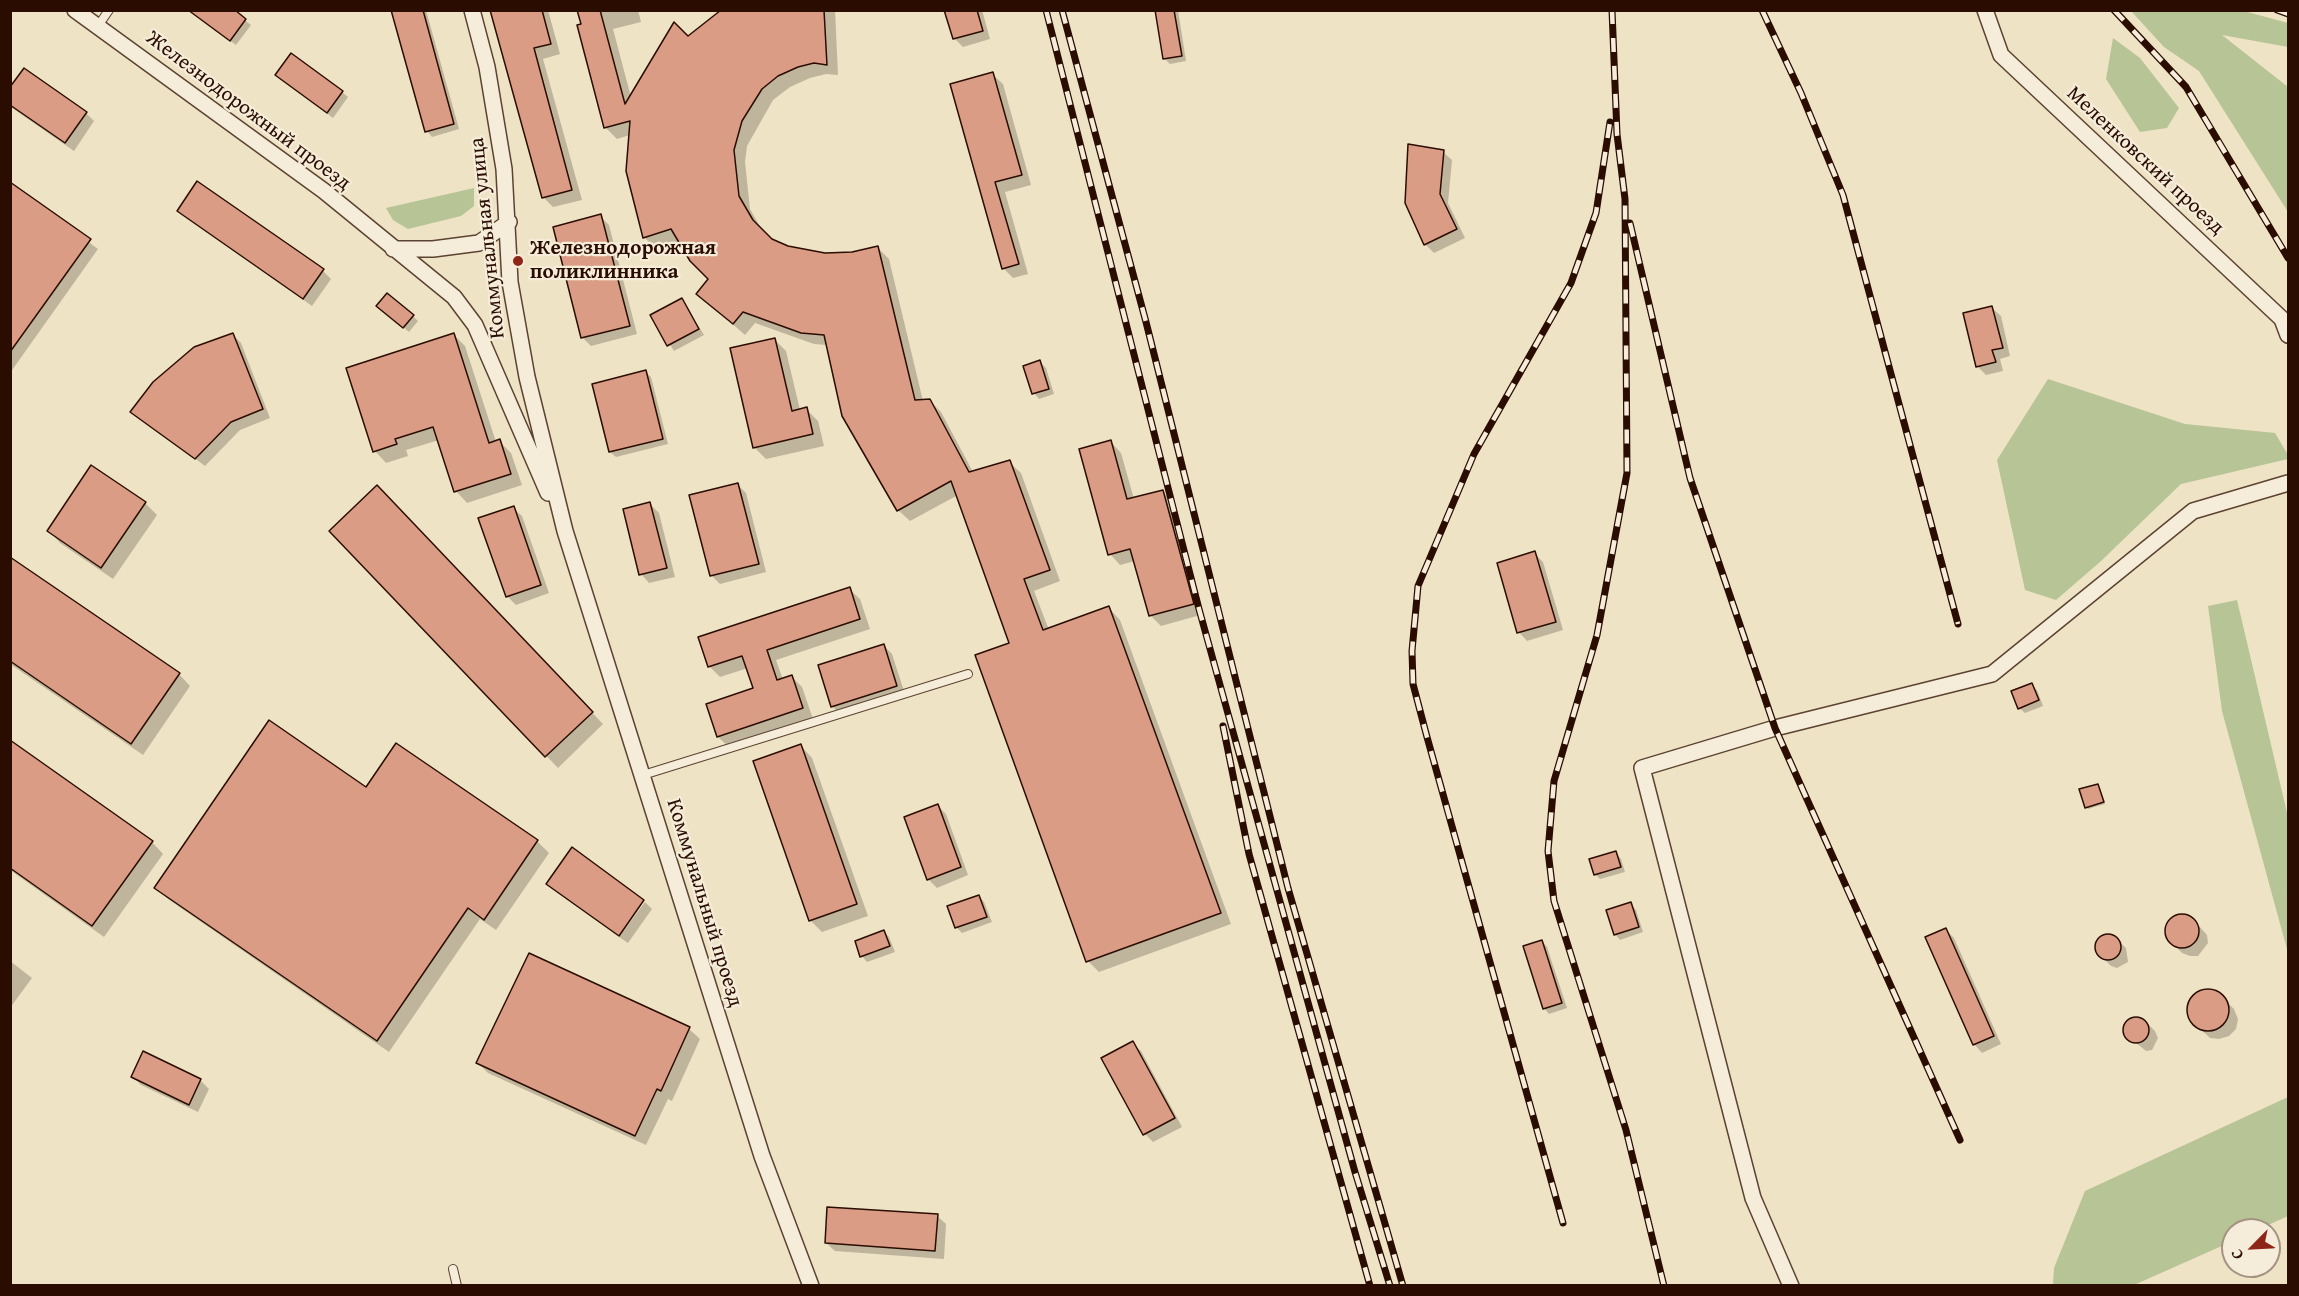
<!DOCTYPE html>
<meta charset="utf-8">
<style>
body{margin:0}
#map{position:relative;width:2299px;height:1296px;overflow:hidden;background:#efe3c5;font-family:"Gentium Book Plus",serif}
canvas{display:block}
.frame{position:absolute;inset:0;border:12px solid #2a0d00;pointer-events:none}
.north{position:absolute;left:2221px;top:1218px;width:60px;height:60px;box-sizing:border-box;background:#f5edd9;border:2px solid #a49382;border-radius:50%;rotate:246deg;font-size:16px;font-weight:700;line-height:24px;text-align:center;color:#2a0d00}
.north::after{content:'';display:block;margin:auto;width:21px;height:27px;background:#8f2418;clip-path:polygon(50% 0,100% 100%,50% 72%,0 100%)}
</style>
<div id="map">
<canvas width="2299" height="1296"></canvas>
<div class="frame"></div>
<div class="north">С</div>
</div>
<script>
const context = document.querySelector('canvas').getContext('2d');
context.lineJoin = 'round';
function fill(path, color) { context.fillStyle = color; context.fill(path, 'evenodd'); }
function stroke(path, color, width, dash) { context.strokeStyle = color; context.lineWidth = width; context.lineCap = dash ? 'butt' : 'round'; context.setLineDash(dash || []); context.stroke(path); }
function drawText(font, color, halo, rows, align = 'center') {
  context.font = font + ' "Gentium Book Plus",serif'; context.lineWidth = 4.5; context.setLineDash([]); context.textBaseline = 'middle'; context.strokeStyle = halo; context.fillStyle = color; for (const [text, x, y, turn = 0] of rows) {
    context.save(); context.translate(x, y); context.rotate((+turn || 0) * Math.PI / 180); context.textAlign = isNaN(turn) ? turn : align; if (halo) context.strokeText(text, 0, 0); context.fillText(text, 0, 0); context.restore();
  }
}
fill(new Path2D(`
 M2131 11H2244L2288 23V47L2222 35 2288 87V212L2199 71 2164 47Z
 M2113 38 2140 58 2179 108 2167 128 2140 132 2106 79Z
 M474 188V206L461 216 408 229 393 220 386 208Z
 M2048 379 2185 424 2275 433 2288 455V459L2181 484 2100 562 2056 600 2025 590 1997 460Z
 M2237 600 2288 817V953L2222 711 2208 606Z
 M2288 1097V1216L2257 1230H2233V1241L2134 1285H2053L2054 1268 2085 1191Z`), '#b6c496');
fill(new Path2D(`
 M188 10H232L251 25 236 45Z
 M426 10 459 129 432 137 427 131 393 11Z
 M492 10H548L560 54 543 59 582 200 553 207 543 197Z
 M579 10H638L641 22 613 29 631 97 688 38 724 10H835L838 75 826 74 810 78 790 87 773 100 747 146 745 162 750 209 763 232 771 240 787 247 825 255 852 253 877 247 889 259 923 401 929 400 941 412 973 472 1009 462 1021 473 1060 581 1034 591 1049 630 1109 608 1120 620 1231 924 1099 972 1088 961 1011 644 958 495 910 521 898 510 828 345 814 344 755 323 745 335 698 294 710 279 679 241 656 249 644 237 630 135 617 139 605 127Z
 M946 10H982L990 39 963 47 954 38Z
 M1157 10H1178L1186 61 1170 64 1164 58Z
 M992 74 1003 84 1031 185 1005 192 1028 274 1013 278 1003 268 952 86Z
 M277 75 342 92 348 97 333 118Z
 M10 89 86 113 94 121 74 151 12 108Z
 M1443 152 1452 160 1448 203 1465 238 1434 253 1425 244Z
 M10 184 98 249 10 373Z
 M179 211 323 271 331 279 312 306Z
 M600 216 609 225 637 334 591 346 583 338Z
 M682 299 704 335 674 351 652 315Z
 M1992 308 2001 316 2010 356 2000 359 2003 371 1986 375 1977 366Z
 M384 311 413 316 418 321 409 332Z
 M453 334 465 346 496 442 499 441 511 453 522 485 467 503 456 491 439 440 406 450 408 456 386 463 375 451Z
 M233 335 241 343 270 418 240 430 205 466 132 411Z
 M774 339 786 351 800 410 806 409 818 421 824 446 766 459 754 447Z
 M1040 362 1046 368 1054 394 1039 399 1034 393Z
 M645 372 651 377 668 444 616 457 610 452Z
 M1111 442 1121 453 1134 499 1162 492 1173 502 1204 614 1161 626 1150 615 1135 561 1120 565 1110 554Z
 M738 485 746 493 766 572 720 584 711 575Z
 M388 499 603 724 558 768 331 531Z
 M145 503 157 515 113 579 60 543 49 531Z
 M650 504 659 513 675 577 649 583 641 574Z
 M513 508 522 516 549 593 516 605 507 596Z
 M1534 553 1543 562 1563 630 1527 641 1519 632Z
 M10 559 179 674 190 686 143 755 10 664Z
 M849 589 860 599 870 629 776 660 783 680 792 677 802 687 813 719 729 747 718 737 708 705 755 689 748 668 720 677 709 666Z
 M884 646 892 654 905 694 841 715 832 706Z
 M2031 685 2037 690 2043 706 2025 713 2019 708Z
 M10 741 152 842 163 854 104 937 10 870Z
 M801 746 812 758 868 916 822 932 810 920Z
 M2098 785 2105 804 2088 809 2086 807Z
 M367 789 537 841 549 853 496 930 480 919 389 1052 168 899 156 888Z
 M937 805 946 814 968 875 937 888 928 879Z
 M1616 853 1621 859 1625 872 1600 879 1595 874Z
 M548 883 642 900 617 935Z
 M979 896 984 902 992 922 962 933 956 927Z
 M645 902 652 909 628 943 619 937Z
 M1630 904 1636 910 1643 932 1620 940 1615 934Z
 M2185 915 2192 918 2207 935 2208 943 2198 956H2190L2182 953 2167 937 2166 929 2170 921 2176 916Z
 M1946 930 1954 938 2001 1044 1982 1053 1974 1044Z
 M884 932 889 937 895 952 867 962 862 956Z
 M2105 935H2112L2126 948 2128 962 2117 968 2111 966 2097 952 2099 939Z
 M1542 941 1547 947 1567 1008 1549 1014 1544 1008Z
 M10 961 32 978 10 1008Z
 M2207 991 2217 993 2234 1009 2238 1019 2236 1029 2229 1036 2219 1039 2210 1038 2192 1021 2189 1012 2191 1002 2198 994Z
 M2133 1018 2146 1022 2155 1031 2158 1038 2152 1050 2146 1051 2125 1034 2124 1028Z
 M689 1029 700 1039 672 1101 668 1099 646 1145 488 1073 477 1062Z
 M1132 1043 1141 1051 1182 1127 1153 1142 1145 1134Z
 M143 1053 201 1081 209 1089 198 1112 141 1085 132 1076Z
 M937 1216 946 1224 944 1259 835 1251 826 1243Z`), '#0003');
const building = new Path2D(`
 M188 10H235L246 19 230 41Z
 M391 10H423L454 124 425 132Z
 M490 10H542L551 44 534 48 572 190 542 198Z
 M577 10H600L625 104 674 22 688 36 721 10H824L827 65 814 63 798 67 778 76 762 89 742 121 734 150 739 196 753 220 772 239 788 246 825 253 852 252 878 246 915 400 930 399 969 472 1010 460 1050 570 1024 579 1043 630 1109 606 1221 913 1086 962 975 655 1009 643 951 481 897 511 842 416 824 335 801 333 743 312 733 324 696 294 708 279 690 261 671 229 643 238 626 171 630 121 604 128 577 25 581 24Z
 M944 10H977L983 31 953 39Z
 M1155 10H1174L1182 56 1163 59Z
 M291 53 343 91 327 113 275 75Z
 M24 68 87 112 65 143 10 105V87Z
 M993 72 1022 175 995 182 1019 264 1002 269 950 84Z
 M1408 144 1444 150 1440 194 1457 229 1424 245 1405 203Z
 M197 181 324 269 303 299 177 211Z
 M10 182 91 239 10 352Z
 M601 214 630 326 581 338 553 227Z
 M387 293 414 315 403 328 376 306Z
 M682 298 699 329 667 346 650 315Z
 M1992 306 2003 348 1992 350 1996 362 1976 367 1963 313Z
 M233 333 263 409 231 422 195 459 130 412 153 382 194 347Z
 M454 333 489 443 500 439 511 474 454 492 433 427 395 439 397 444 373 452 346 368Z
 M775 338 792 411 807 407 813 434 753 448 730 348Z
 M1040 360 1049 389 1032 394 1023 366Z
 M646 370 663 439 609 452 592 384Z
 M1111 440 1127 499 1163 490 1194 604 1149 616 1130 549 1108 555 1079 449Z
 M91 465 146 502 101 568 47 531Z
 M738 483 759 564 710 576 689 495Z
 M377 485 593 712 545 757 329 531Z
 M650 502 667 568 639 575 623 509Z
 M514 506 541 585 506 597 478 518Z
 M1535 551 1556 622 1517 633 1497 563Z
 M10 557 180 673 131 744 10 661Z
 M850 587 860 619 767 650 777 680 792 675 803 708 717 737 706 704 753 688 742 656 708 667 698 637Z
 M884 644 897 686 831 707 818 665Z
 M2032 683 2039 700 2018 709 2011 691Z
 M269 720 366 787 396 743 538 840 484 920 468 908 377 1041 154 888Z
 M10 740 153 841 92 926 10 868Z
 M801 744 857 904 809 921 753 761Z
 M2098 784 2104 802 2085 808 2079 789Z
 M938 804 961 867 927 880 904 817Z
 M572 847 644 900 619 936 546 884Z
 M1616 851 1621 867 1594 875 1589 859Z
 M979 895 987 917 955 928 947 906Z
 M1631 902 1639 927 1614 935 1606 910Z
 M2165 931a17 17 0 1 1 34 0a17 17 0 1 1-34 0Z
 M1946 928 1994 1036 1973 1045 1925 937Z
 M884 930 890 946 860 957 855 941Z
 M2095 947a13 13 0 1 1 26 0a13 13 0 1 1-26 0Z
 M1542 940 1562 1003 1543 1009 1523 946Z
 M529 953 690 1027 661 1091 657 1089 635 1136 476 1063Z
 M2187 1010a21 21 0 1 1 42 0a21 21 0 1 1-42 0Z
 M2123 1030a13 13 0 1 1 26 0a13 13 0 1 1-26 0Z
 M1133 1041 1175 1118 1143 1135 1101 1058Z
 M143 1051 201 1079 189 1105 131 1077Z
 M827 1207 938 1214 935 1251 825 1243Z`);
fill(building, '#da9c85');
stroke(building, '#2a0d00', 1.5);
const service = new Path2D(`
 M98 26 109 10
 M643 775 968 674
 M453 1269 457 1286`);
const minor = new Path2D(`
 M75 10 324 191 454 297 475 325 548 493
 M472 10 487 67 504 169 510 282 527 377 565 531 762 1156 811 1286
 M1985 10 2001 55 2282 319 2288 335
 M393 249H433L479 243 509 222
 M1791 1286 1753 1198 1642 768 1775 728 1992 674 2193 511 2288 483`);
stroke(service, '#5b4231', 10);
stroke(minor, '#5b4231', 18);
stroke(service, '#f5edd9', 8);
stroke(minor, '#f5edd9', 15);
const rail = new Path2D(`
 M1046 10 1199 609 1355 1172 1390 1286
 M1062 10 1146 322 1288 888 1403 1286
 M1612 10 1617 134 1625 199 1627 473 1597 635 1554 781 1548 851 1554 901 1626 1130 1664 1286
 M1762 10 1801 93 1843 195 1958 624
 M2114 10 2186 87 2288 258
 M2277 10 2288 14
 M1630 223 1690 478 1775 728 1960 1140
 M1223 726 1249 854 1370 1286
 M1563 1223 1427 737 1413 684 1412 651 1418 586 1474 454 1571 283 1596 213 1610 122`);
stroke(rail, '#2a0d00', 7);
stroke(rail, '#f5edd9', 4.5, [14]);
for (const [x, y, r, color] of [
 [518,261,6,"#8f2418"]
]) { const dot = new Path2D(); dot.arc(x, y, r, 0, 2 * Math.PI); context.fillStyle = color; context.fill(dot); stroke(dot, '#f5edd9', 2); }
drawText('21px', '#2a0d00', '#f5edd9', [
 ["Железнодорожный проезд",248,111,37],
 ["Меленковский проезд",2145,161,43],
 ["Коммунальная улица",488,238,-96],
 ["Коммунальный проезд",704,903,73]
]);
drawText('bold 21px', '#2a0d00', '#f5edd9', [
 ["Железнодорожная",530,249],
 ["поликлинника",530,273]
], 'left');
</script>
